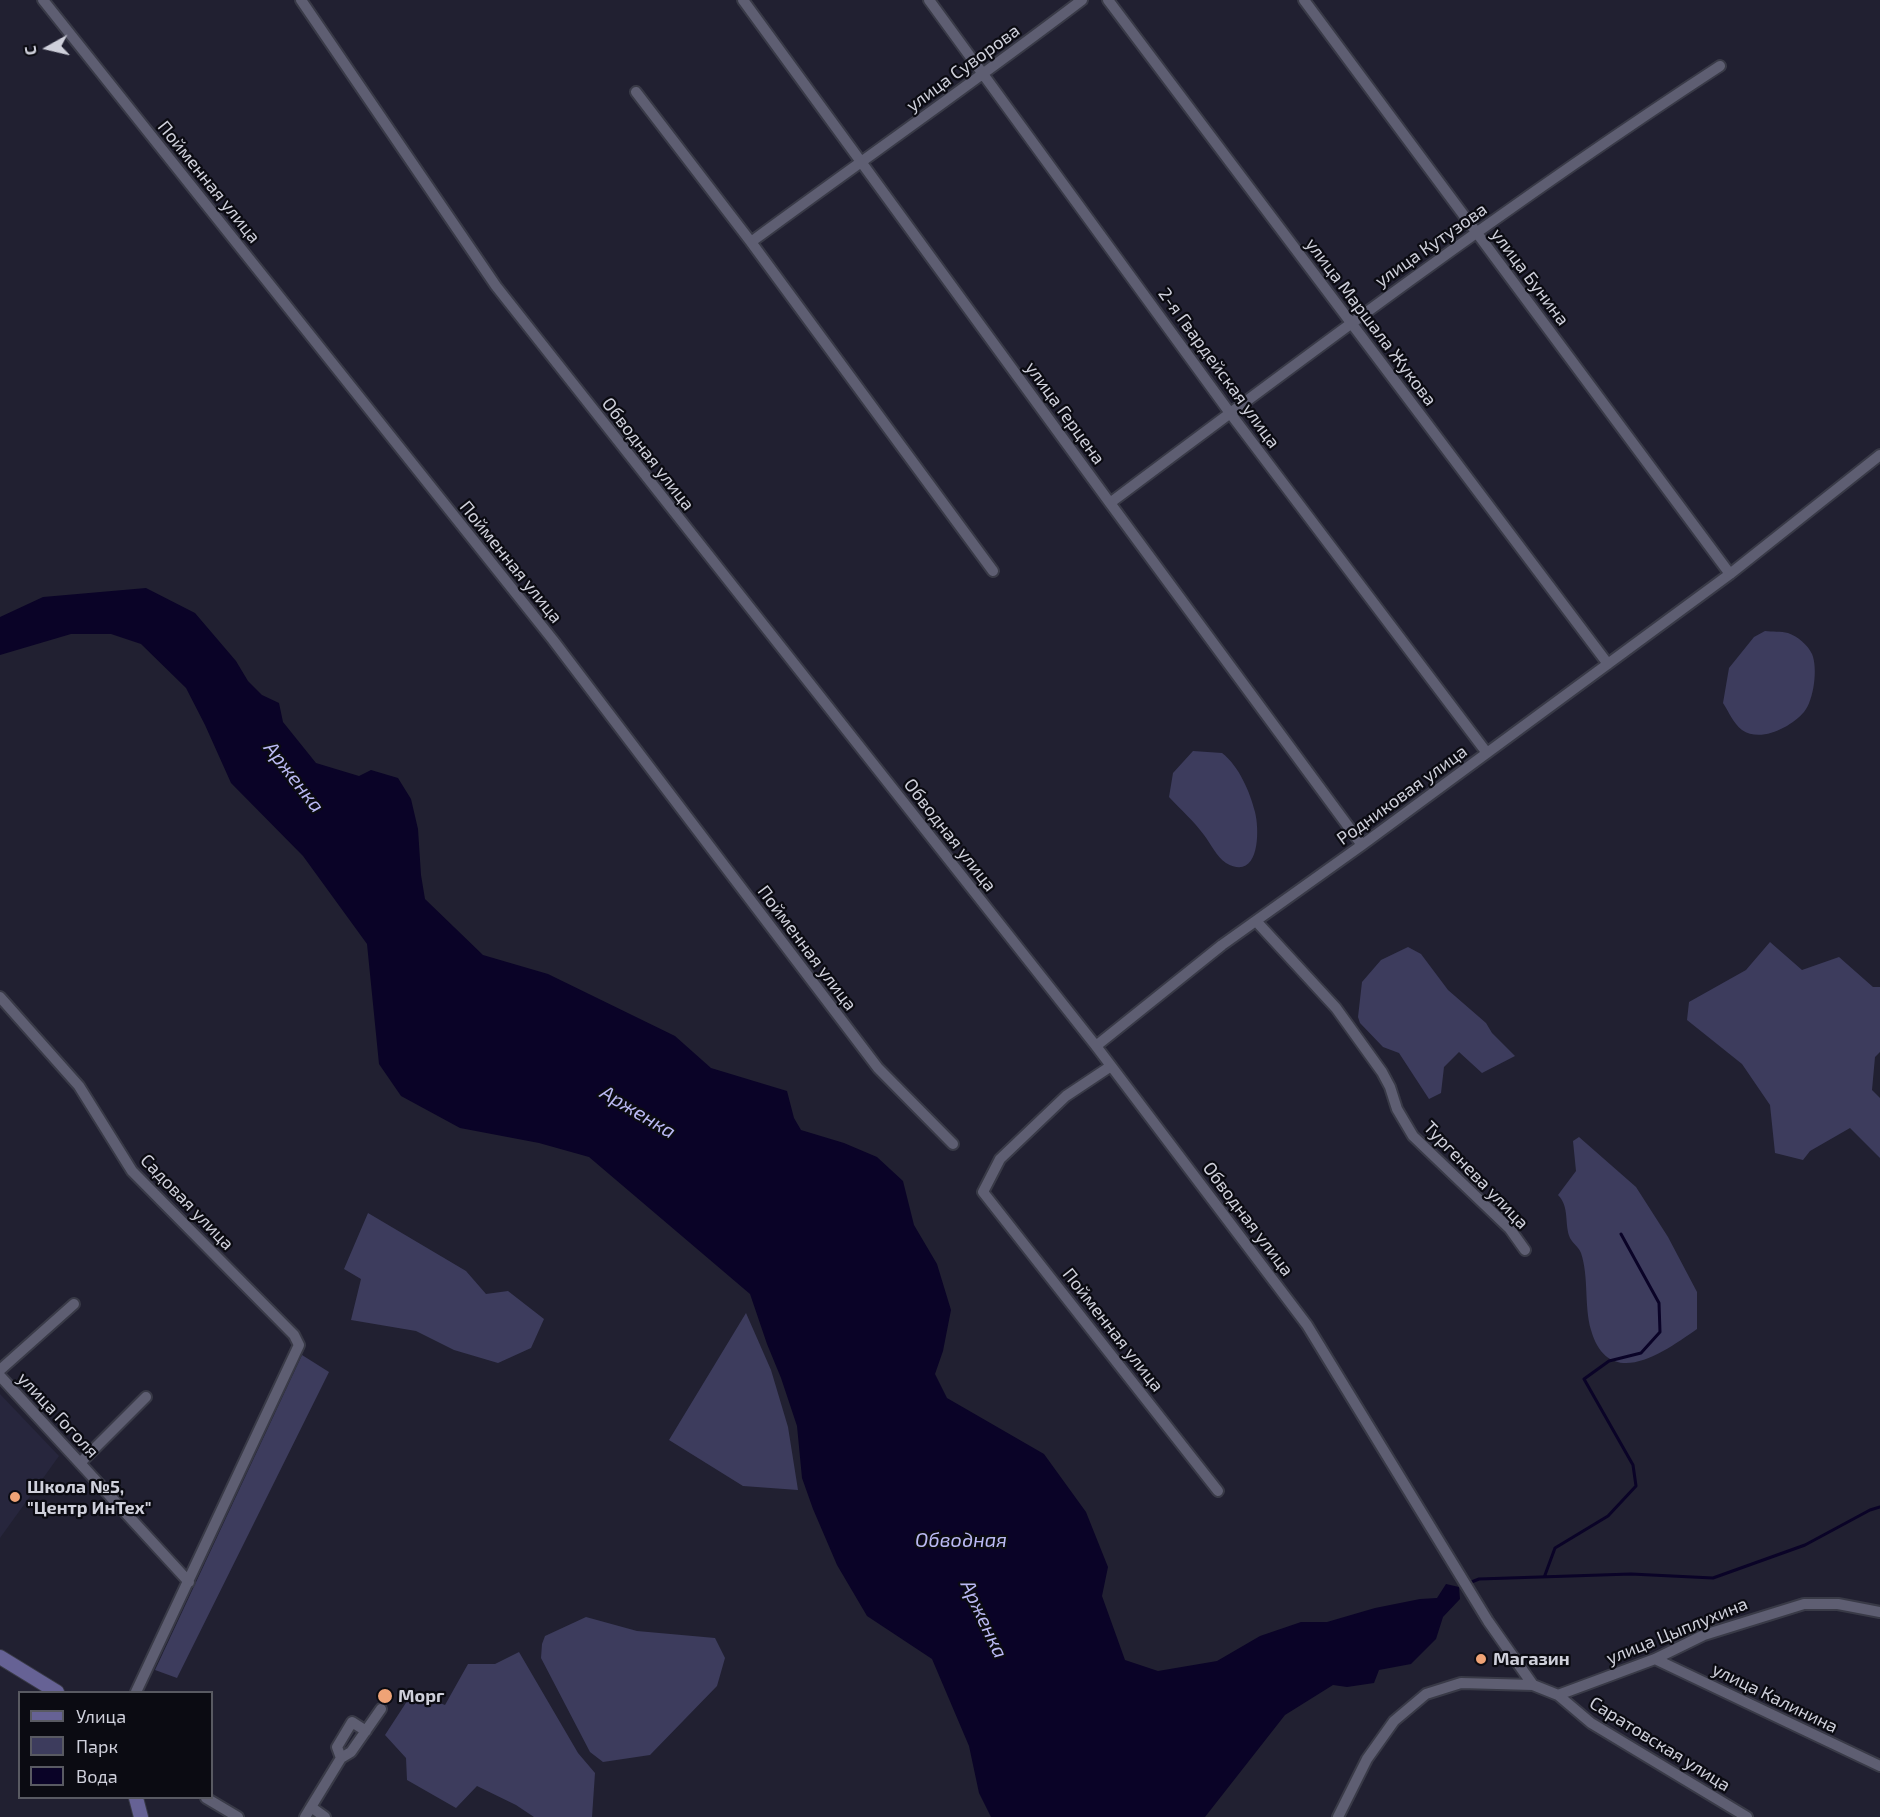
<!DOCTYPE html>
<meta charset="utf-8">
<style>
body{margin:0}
#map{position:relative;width:1880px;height:1817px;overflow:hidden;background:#212031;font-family:"Exo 2",sans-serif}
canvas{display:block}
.legend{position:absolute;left:18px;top:1691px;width:195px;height:108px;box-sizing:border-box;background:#0b0b12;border:2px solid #595a62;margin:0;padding:8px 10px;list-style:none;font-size:18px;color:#cfd0db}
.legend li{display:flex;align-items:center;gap:12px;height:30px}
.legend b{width:30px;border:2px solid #595a62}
.north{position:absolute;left:18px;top:18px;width:60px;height:60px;-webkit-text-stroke:4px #0b0b12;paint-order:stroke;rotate:262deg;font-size:16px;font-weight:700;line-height:24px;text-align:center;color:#cfd0db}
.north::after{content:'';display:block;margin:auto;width:21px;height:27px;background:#cfd0db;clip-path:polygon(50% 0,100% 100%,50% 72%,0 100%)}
</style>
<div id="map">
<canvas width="1880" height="1817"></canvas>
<ul class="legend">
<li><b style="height:8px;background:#666295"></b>Улица</li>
<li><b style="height:16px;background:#3d3c5d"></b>Парк</li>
<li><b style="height:16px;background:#0a0327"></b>Вода</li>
</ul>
<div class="north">С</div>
</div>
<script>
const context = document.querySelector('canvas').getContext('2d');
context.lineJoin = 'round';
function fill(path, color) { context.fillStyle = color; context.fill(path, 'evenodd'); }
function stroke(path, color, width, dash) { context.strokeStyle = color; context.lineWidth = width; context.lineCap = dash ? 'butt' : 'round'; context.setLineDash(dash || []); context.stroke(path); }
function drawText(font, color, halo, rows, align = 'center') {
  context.font = font + ' "Exo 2",sans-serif'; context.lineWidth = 4.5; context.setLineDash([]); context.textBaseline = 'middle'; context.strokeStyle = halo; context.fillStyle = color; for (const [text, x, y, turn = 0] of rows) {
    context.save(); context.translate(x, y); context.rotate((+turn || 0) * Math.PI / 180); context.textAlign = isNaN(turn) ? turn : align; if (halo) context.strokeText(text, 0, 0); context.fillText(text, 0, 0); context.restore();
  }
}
fill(new Path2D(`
 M0 1394 59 1456 0 1538Z`), '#27263d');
fill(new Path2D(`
 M1765 631C1772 632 1781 631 1788 633 1797 636 1808 645 1812 654 1818 668 1814 700 1804 712 1791 727 1761 743 1742 730 1733 723 1729 712 1723 703L1729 668 1754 637Z
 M1193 751 1222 753C1239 766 1250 792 1255 812 1260 832 1259 882 1226 863 1216 856 1211 844 1204 835 1194 821 1181 810 1169 797L1173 773Z
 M1770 942 1802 970 1839 957 1873 987H1880V1052L1875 1057 1872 1090 1880 1098V1158L1850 1128 1810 1151 1803 1160 1775 1153 1770 1105 1742 1064 1687 1020 1689 1002 1746 970Z
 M1408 947 1421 954 1448 990 1486 1023 1492 1033 1515 1056 1482 1073 1459 1052 1444 1067 1441 1093 1429 1099 1399 1053 1383 1047 1360 1023 1358 1017 1362 982 1381 960Z
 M1579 1137 1636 1187 1668 1237 1697 1292V1329C1664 1352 1609 1392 1591 1330 1584 1306 1589 1277 1581 1253 1579 1247 1573 1244 1570 1238 1564 1224 1570 1207 1558 1195L1576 1171 1573 1141Z
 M368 1213 466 1271 486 1294 508 1291 544 1319 531 1348 498 1363 454 1350 416 1331 351 1320 361 1279 344 1269Z
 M746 1313 771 1370 788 1427 798 1490 743 1486 669 1440Z
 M302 1355 329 1372 177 1678 155 1670Z
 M586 1617 637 1631 715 1638 725 1658 717 1686 650 1755 603 1762 590 1752 541 1658 542 1644 545 1636Z
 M519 1652 578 1753 595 1773 592 1817H534L516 1805 477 1786 456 1808 407 1780 406 1758 385 1735 413 1692 445 1705 468 1664H495Z`), '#3d3c5d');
fill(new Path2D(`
 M146 588 195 613 236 661 248 681 262 695 279 703 283 722 316 763 359 776 371 770 398 778 411 799 418 829 421 875 425 899 483 955 548 974 675 1036 711 1068 787 1091 794 1118 801 1130 844 1143 877 1157 903 1181 914 1225 937 1264 951 1310 943 1351 935 1374 947 1398 1044 1454 1086 1512 1108 1567 1102 1596 1125 1660 1158 1671 1217 1661 1260 1636 1301 1622H1327L1375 1608 1420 1599 1437 1598 1446 1584 1459 1587 1460 1599 1443 1617 1436 1639 1411 1664 1379 1670 1374 1683 1347 1687 1333 1685 1285 1715 1205 1817H991L979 1793 969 1746 932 1659 867 1616 837 1565 813 1509 802 1478 797 1426 781 1378 767 1344 750 1294 589 1157 539 1143 460 1128 401 1096 379 1064 367 944 303 856 231 783 205 725 186 688 141 644 111 634H71L0 655V617L43 597Z`), '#0a0327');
stroke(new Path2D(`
 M1545 1575 1555 1548 1608 1516 1636 1486 1633 1465 1584 1379 1609 1361 1641 1353 1660 1332 1659 1303 1621 1234
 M1469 1583 1479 1579 1631 1574 1713 1578 1805 1545 1870 1510 1880 1507`), '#0a0327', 3);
const street = new Path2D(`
 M43 0 553 640 878 1068 953 1144
 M301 0 496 286 1096 1046 1307 1325 1488 1621 1533 1685 1558 1695 1591 1723 1747 1817
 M743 0 1110 503 1362 845
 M929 0 1230 413 1487 753
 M1108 0 1608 664
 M1304 0 1730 574
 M636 92 751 242C861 161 973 83 1082 0
 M751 242 993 571
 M1110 503C1310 353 1510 203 1720 66
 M1256 921 1336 1008 1382 1072 1390 1087 1397 1109 1413 1136 1510 1229 1525 1250
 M0 997 79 1086 132 1171 294 1335 299 1345 136 1692
 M1096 1046 1222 945 1362 845 1730 574 1880 455
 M1111 1066 1066 1096 1000 1159 983 1192 1218 1491
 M0 1370 74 1304
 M0 1376 189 1582
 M80 1463 146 1397
 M1655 1659 1880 1766
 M1558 1695 1655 1659 1704 1635 1804 1604H1838L1880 1612
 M341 1758 337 1747 352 1722 366 1731
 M206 1798 238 1817
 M311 1807 341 1758 351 1752 381 1709
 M305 1817 311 1807 325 1817
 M1338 1817 1367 1759 1394 1721 1426 1694 1461 1683 1533 1685`);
const secondary = new Path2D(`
 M0 1657 57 1692
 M136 1798 141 1817`);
stroke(street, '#393a47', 14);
stroke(secondary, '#393a47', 16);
stroke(street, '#5e5e72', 10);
stroke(secondary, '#666295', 14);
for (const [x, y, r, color] of [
 [15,1497,6,"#efa376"],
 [1481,1659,6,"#efa376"],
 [385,1696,8,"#efa376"]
]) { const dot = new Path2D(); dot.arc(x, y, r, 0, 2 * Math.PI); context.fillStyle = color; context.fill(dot); stroke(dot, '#0b0b12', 2); }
drawText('18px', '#cfd0db', '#0b0b12', [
 ["улица Суворова",963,68,-36],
 ["Пойменная улица",209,182,51],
 ["улица Кутузова",1431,245,-35],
 ["улица Бунина",1530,277,53],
 ["улица Маршала Жукова",1371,322,53],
 ["2-я Гвардейская улица",1219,368,54],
 ["улица Герцена",1065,413,54],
 ["Обводная улица",648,454,52],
 ["Пойменная улица",511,562,51],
 ["Родниковая улица",1402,795,-36],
 ["Обводная улица",950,835,52],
 ["Пойменная улица",807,948,53],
 ["Тургенева улица",1476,1175,46],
 ["Садовая улица",187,1202,46],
 ["Обводная улица",1248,1219,53],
 ["Пойменная улица",1113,1330,52],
 ["улица Гоголя",58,1415,47],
 ["улица Цыплухина",1677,1631,-22],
 ["улица Калинина",1775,1698,26],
 ["Саратовская улица",1660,1744,32]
]);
drawText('bold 18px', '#cfd0db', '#0b0b12', [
 ["Школа №5,",27,1487],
 ["\"Центр ИнТех\"",27,1508],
 ["Магазин",1493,1659],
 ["Морг",398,1696]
], 'left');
drawText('italic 20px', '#bab9f3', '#0b0b12', [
 ["Арженка",294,777,52],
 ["Арженка",638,1112,31],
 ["Обводная",961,1540],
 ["Арженка",984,1619,65]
]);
</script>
